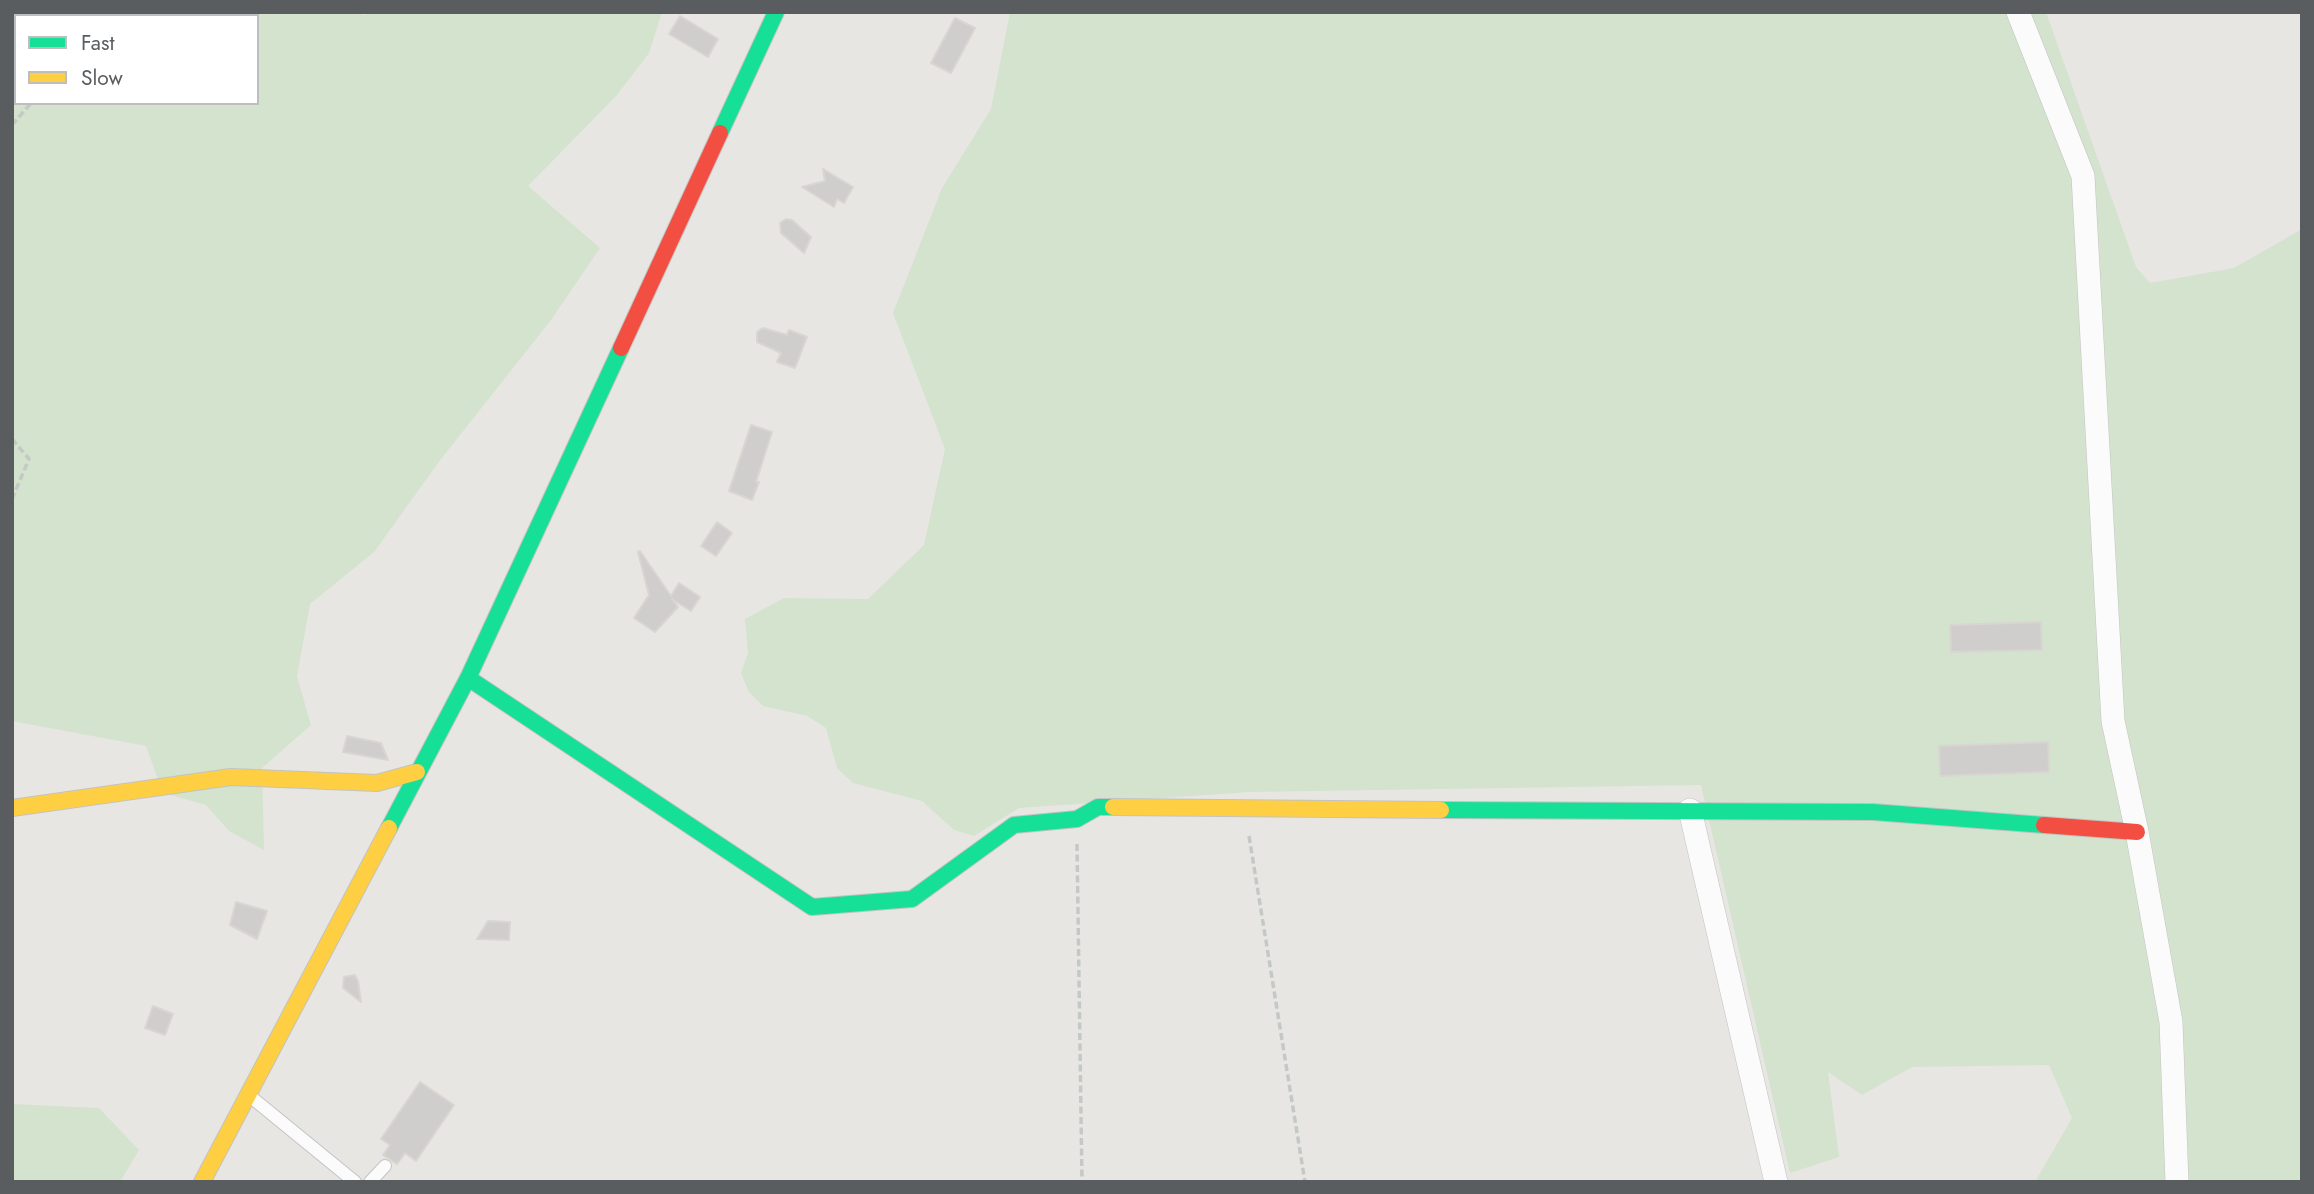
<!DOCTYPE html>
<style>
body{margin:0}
#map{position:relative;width:2314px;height:1194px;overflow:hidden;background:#e8e6e3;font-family:Jost,sans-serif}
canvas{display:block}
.frame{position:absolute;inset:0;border:14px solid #595d60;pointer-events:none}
.legend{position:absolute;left:14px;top:14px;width:245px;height:91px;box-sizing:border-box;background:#fff;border:2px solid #bdbebf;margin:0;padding:9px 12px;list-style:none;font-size:21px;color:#595d60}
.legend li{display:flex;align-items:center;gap:14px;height:35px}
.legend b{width:35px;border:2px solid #bdbebf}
</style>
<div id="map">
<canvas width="2314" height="1194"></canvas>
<div class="frame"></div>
<ul class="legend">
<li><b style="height:9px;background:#16e098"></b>Fast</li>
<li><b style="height:9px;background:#ffcf43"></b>Slow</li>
</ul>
</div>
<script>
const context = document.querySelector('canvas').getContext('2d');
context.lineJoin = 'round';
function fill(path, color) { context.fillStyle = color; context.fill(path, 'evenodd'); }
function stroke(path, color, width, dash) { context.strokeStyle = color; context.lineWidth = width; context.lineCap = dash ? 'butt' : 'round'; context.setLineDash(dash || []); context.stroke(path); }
fill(new Path2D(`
 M12 12H352L364 15 368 12H662L649 53 617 95 528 186 600 248 551 320 441 459 374 552 310 604 297 676 311 725 262 768 264 850 229 831 206 805 163 793 146 746 12 721ZM16 16H257V103H16Z
 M1010 12H2046L2136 267 2150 283 2234 268 2302 229V1182H2035L2072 1118 2049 1065 1912 1067 1862 1095 1828 1072 1839 1157 1790 1173 1701 785 1249 792 1019 808 974 836 954 830 922 801 853 783 837 768 826 728 807 716 763 706 749 692 741 673 748 653 745 619 784 598 868 599 924 545 945 449 893 313 942 188 991 109Z
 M12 1104 99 1108 139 1150 120 1182H12Z`), '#d3e3ce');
const building = new Path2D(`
 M680 16 718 39 708 57 669 34Z
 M955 18 975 28 951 73 931 63Z
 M823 169 853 187 844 203 837 199 834 207 802 187 825 181Z
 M786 219 792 220 811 237 804 253 781 233 780 223Z
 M763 328 787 335 789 330 807 337 795 368 777 362 781 353 757 342V332Z
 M751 425 772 432 756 482H759L752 500 729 491Z
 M717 522 732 533 716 556 701 546Z
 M640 551 671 596 679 583 700 597 691 611 672 599 678 607 655 632 634 618 649 595 638 552Z
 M2041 622 2042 650 1951 652 1950 625Z
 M347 736 381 743 388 760 343 752Z
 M2048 742 2049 772 1940 776 1939 746Z
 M236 902 267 911 257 939 230 925Z
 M488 921 510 922 509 940 477 939Z
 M355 975 358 981 361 1002 343 988 344 977Z
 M153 1006 173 1014 165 1035 145 1028Z
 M420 1082 454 1105 416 1161 405 1153 397 1164 383 1155 390 1145 381 1139Z`);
fill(building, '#d0cecc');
stroke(building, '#d8d5d2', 2);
const lane = new Path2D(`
 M251 1097 355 1182
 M370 1182 385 1166`);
const street = new Path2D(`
 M2018 12 2083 176 2113 721 2137 832 2171 1022 2177 1182
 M1690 810 1776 1182`);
const fast = new Path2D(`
 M720 133 776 12
 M468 678 812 907 912 899 1014 825 1077 819 1098 807H1113
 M1441 810 1873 812 2044 825
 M389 828 468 678 621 348`);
const slow = new Path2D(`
 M1113 807 1441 810
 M12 808 231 777 377 783 417 772
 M202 1182 389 828`);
const jam = new Path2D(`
 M621 348 720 133
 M2044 825 2137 832`);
stroke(lane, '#c4c3c4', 14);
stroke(street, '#c4c3c4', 24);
stroke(fast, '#c3c3c2', 18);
stroke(slow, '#c3c3c2', 18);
stroke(jam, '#c3c3c2', 18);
stroke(new Path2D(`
 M104 16 107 12
 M12 125 31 103
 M12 439 29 459 12 499
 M1249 836 1305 1182
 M1077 844 1082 1182`), '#c5c9c6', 3.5, [7, 3.5]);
stroke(lane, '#fcfbfb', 12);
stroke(street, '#fcfbfb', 23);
stroke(fast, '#16e098', 16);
stroke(slow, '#ffcf43', 16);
stroke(jam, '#f24e42', 16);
</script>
